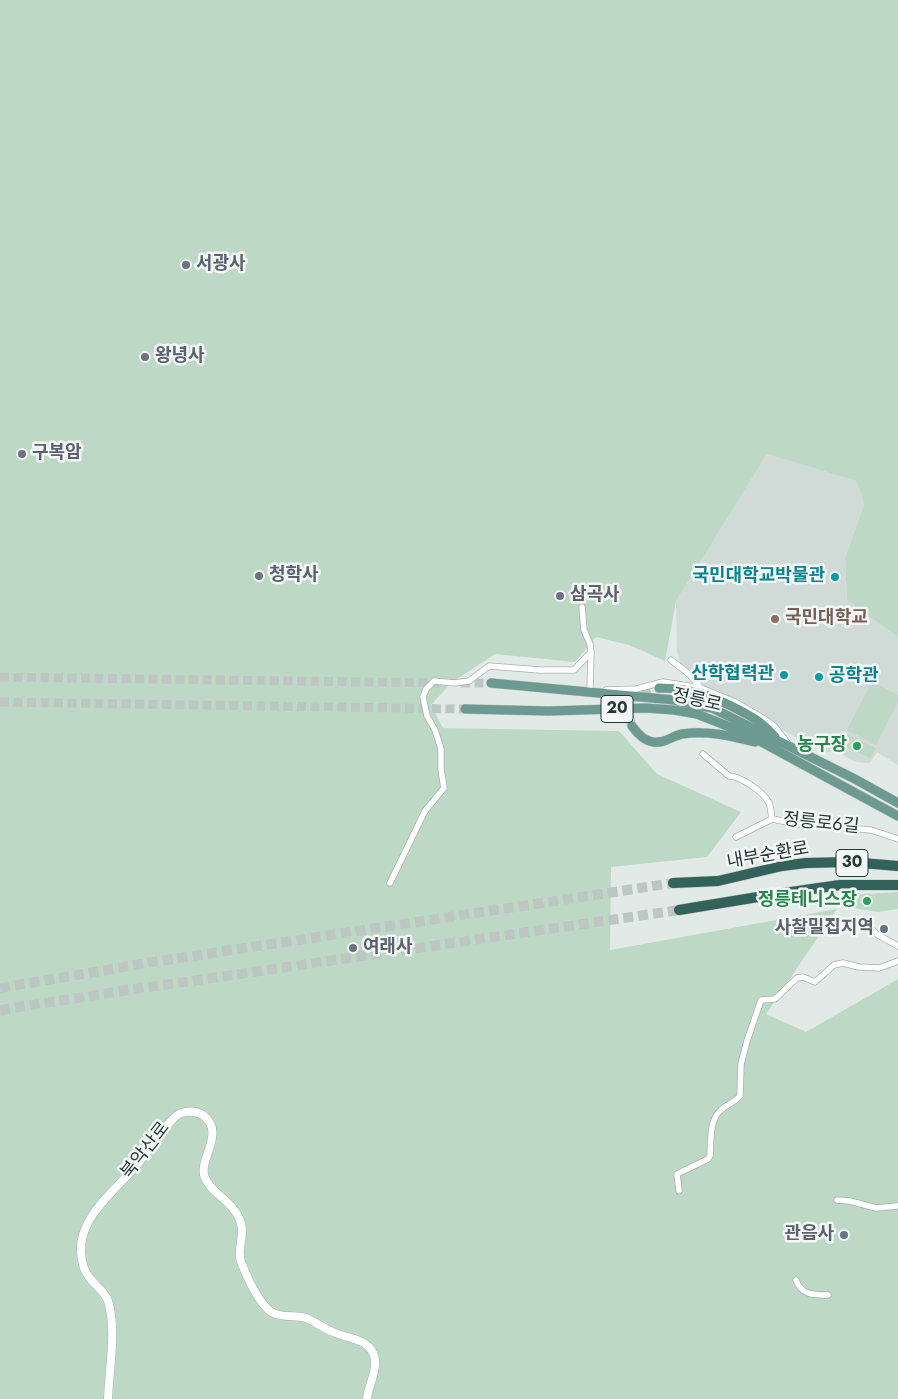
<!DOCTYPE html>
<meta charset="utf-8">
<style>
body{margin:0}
canvas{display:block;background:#e2eae7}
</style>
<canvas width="898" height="1399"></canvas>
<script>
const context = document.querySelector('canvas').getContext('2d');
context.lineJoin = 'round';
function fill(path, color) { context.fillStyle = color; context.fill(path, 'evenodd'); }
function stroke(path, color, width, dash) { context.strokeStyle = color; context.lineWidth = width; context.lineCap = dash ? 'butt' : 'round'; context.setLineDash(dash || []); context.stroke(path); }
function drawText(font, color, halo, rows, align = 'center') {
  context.font = font + ' Jost,"Noto Sans KR",sans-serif'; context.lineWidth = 5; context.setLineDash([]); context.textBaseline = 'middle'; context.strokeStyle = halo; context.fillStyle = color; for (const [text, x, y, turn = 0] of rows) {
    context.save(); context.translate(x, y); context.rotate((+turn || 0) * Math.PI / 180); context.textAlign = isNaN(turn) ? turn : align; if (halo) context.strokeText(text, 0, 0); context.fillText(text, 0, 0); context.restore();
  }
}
fill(new Path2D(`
 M767 454 856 481 863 495 864 505 845 558 847 600 898 637V765L877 752 870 763 856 762 835 751 825 753 705 687 697 675 680 663 677 652 676 601Z`), '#d0dad6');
fill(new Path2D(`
 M0 0H898V637L847 600 845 558 864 505 862 495 856 481 767 454 676 601 665 661 629 645 596 637 575 662 495 654 451 683 431 705 443 728 619 731 657 774 741 812 707 857 611 867 610 950 837 909 766 1014 806 1032 898 979V1399H0Z
 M872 681 898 695V702L876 745 847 730Z
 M844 733 876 748 870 758 839 744Z
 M898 892V909L878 912 840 906 831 896Z`), '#bdd9c6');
stroke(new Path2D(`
 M0 677 440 683
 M461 683H491
 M0 702 465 709
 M632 726C621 698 635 693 659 688`), '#bcc7c3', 9, [9, 4.5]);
stroke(new Path2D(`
 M0 988 153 962 673 883
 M0 1010 122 991 679 910`), '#bcc7c3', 10, [10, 5]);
const street = new Path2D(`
 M582 607 584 630 590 644 591 652
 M671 660 689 674 701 688
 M606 690 636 689 663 682 701 688 735 702 766 720 775 727 788 744
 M703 754 729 776C740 776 764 792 769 803 771 807 771 814 772 819
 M736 837 772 819 798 824 871 830 898 839
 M390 883 425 811 444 788 441 769V749L435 730 427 716 423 697 426 689 434 681 454 683 469 681 489 666 540 670H574L591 652 590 690
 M867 925 878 935 898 946
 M679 1191 677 1174 708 1159 710 1156C711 1142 709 1120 721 1110 727 1104 734 1103 740 1096L741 1064 747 1041 761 1000 775 999 797 978 803 977 815 982 834 965 843 963 859 967 879 968 898 961
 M837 1200 850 1201 876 1208 898 1206
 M796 1280C801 1295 814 1295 828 1295`);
const secondary = new Path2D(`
 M108 1399C109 1369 117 1330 108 1301 104 1289 88 1281 84 1268 68 1222 116 1192 140 1161 149 1151 171 1116 181 1113 188 1111 196 1111 203 1115 227 1133 197 1160 205 1178 211 1193 232 1201 239 1218 247 1234 236 1248 241 1262 247 1277 259 1305 273 1313 283 1318 296 1315 306 1318 316 1322 324 1329 333 1332 348 1339 371 1338 375 1359 377 1372 368 1386 367 1399`);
const primary = new Path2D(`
 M491 683 674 700 712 708 853 778 898 803
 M659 688C691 688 713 696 741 711 756 719 764 724 775 737
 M465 709 549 711 646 708 674 710 697 714 745 733 898 816
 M632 726C637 733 644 741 653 742 664 744 672 736 682 734 707 730 731 736 755 742`);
const highway = new Path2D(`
 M673 883 718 881 782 866 806 863 850 862 898 866
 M679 910 770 895 840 885H898`);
stroke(street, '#a5b1ae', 7);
stroke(secondary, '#a2b5af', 9);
stroke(primary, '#bdc4c2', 10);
stroke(highway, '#bdc4c2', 11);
stroke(street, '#fff', 5.5);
stroke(secondary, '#fff', 8);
stroke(primary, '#6c9a90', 9);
stroke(highway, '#33625a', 10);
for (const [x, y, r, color] of [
 [186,265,5,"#6b7280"],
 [145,357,5,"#6b7280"],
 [22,454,5,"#6b7280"],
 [259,576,5,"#6b7280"],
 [835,577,5,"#0f9aa8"],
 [560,596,5,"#6b7280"],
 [775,619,5,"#8d6e63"],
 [784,675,5,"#0f9aa8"],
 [819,677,5,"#0f9aa8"],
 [857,746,5,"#2e9e5b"],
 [867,901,5,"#2e9e5b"],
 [884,929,5,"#6b7280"],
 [353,948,5,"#6b7280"],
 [844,1235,5,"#6b7280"]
]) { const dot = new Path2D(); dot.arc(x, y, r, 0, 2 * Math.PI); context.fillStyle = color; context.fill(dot); stroke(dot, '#f2f7f5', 2); }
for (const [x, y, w] of [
 [617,709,32],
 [852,863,32]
]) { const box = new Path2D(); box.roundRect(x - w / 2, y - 13.5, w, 27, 4); context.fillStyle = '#f2f7f5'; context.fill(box); stroke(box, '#243934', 1); }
drawText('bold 16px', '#243934', null, [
 ["20",617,709],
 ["30",852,863]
]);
drawText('bold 18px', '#5b616d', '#f2f7f5', [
 ["서광사",196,265],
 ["왕녕사",155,357],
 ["구복암",32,454],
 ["청학사",269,576],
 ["삼곡사",570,596],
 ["사찰밀집지역",874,929,"right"],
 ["여래사",363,948],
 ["관음사",834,1235,"right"]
], 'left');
drawText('bold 18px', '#0d838f', '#f2f7f5', [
 ["국민대학교박물관",825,577],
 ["산학협력관",774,675],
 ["공학관",829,677,"left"]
], 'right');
drawText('bold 18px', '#785e54', '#f2f7f5', [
 ["국민대학교",785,619]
], 'left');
drawText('18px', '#243934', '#f2f7f5', [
 ["정릉로",697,701,13],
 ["정릉로6길",821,824,6],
 ["내부순환로",768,856,-10],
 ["북악산로",146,1151,-52]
]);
drawText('bold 18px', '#27864d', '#f2f7f5', [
 ["농구장",847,746],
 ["정릉테니스장",857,901]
], 'right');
</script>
